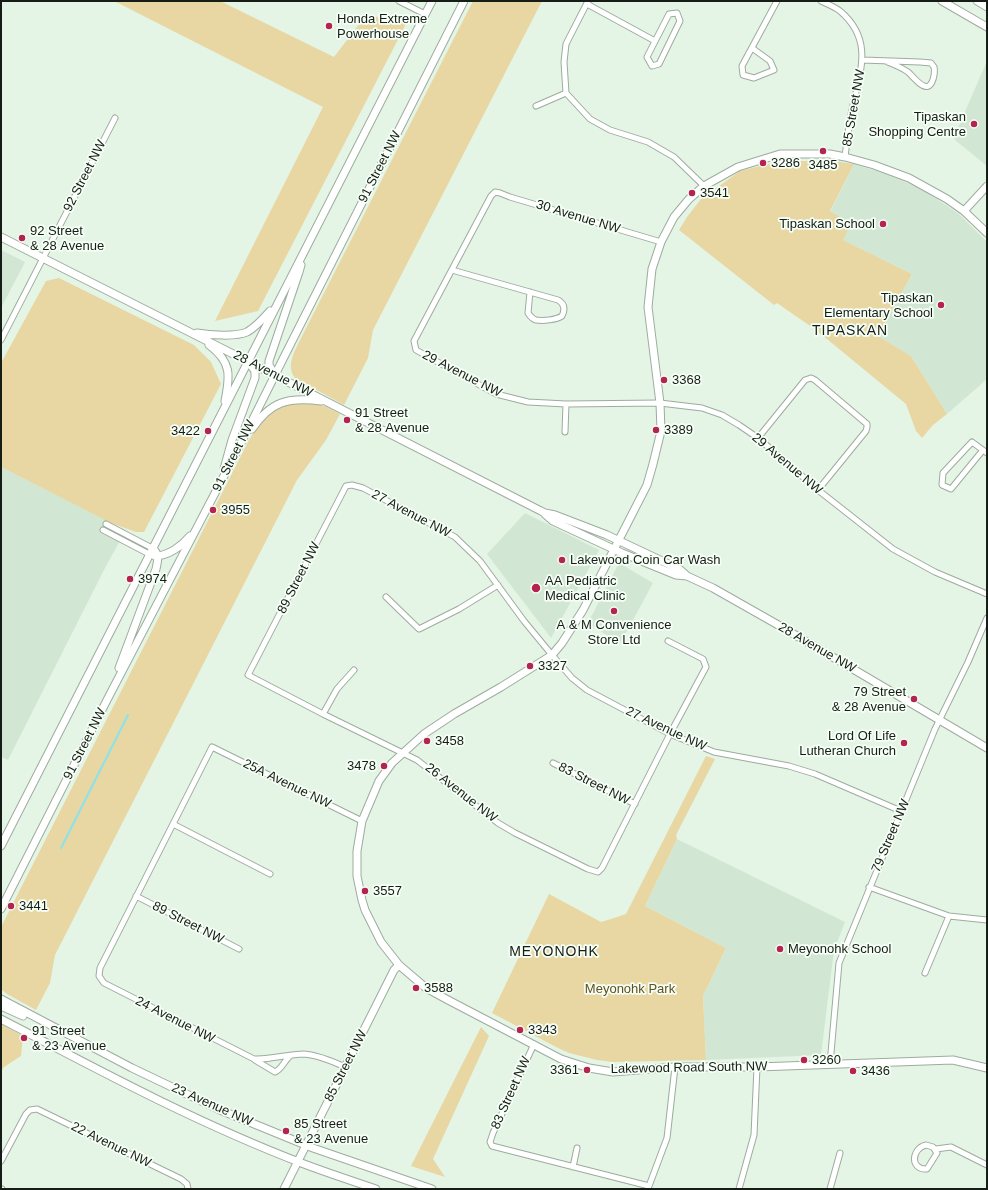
<!DOCTYPE html>
<style>
body{margin:0}
#map{position:relative;width:988px;height:1190px;overflow:hidden;background:#e4f4e5;font-family:Helvetica,sans-serif}
canvas{display:block}
.frame{position:absolute;inset:0;border:2px solid #161c16;pointer-events:none}
</style>
<div id="map">
<canvas width="988" height="1190"></canvas>
<div class="frame"></div>
</div>
<script>
const context = document.querySelector('canvas').getContext('2d');
context.lineJoin = 'round';
function fill(path, color) { context.fillStyle = color; context.fill(path, 'evenodd'); }
function stroke(path, color, width, dash) { context.strokeStyle = color; context.lineWidth = width; context.lineCap = dash ? 'butt' : 'round'; context.setLineDash(dash || []); context.stroke(path); }
function drawText(font, color, halo, rows, align = 'center') {
  context.font = font + ' Helvetica,sans-serif'; context.lineWidth = 3.5; context.setLineDash([]); context.textBaseline = 'middle'; context.strokeStyle = halo; context.fillStyle = color; for (const [text, x, y, turn = 0] of rows) {
    context.save(); context.translate(x, y); context.rotate((+turn || 0) * Math.PI / 180); context.textAlign = isNaN(turn) ? turn : align; if (halo) context.strokeText(text, 0, 0); context.fillText(text, 0, 0); context.restore();
  }
}
fill(new Path2D(`
 M987 61V166L955 140 954 137Z
 M854 164 889 175 922 189 959 214 987 242V379L947 414 911 356 878 336 912 274 843 240 830 212Z
 M1 250 25 262 1 308Z
 M1 467 126 530 106 566 8 760 1 757Z
 M525 513 599 550 551 638 487 554Z
 M619 563 653 583 620 644 588 623Z
 M677 839 845 922 834 950 821 1055 706 1060 703 996 726 948 645 906Z`), '#d2e7d3');
fill(new Path2D(`
 M114 1H220L334 57 366 15 407 22 258 311 215 321 323 107Z
 M473 1H542L373 330 368 358 344 405 295 378C286 366 294 353 299 342Z
 M780 161H833L854 164 830 211 851 224 843 240 912 274 878 336 911 356 947 414 933 425 922 438 916 431 906 404 816 330 777 303 774 305 679 230 687 217 701 199 740 171Z
 M59 278 194 345 211 362 221 384 144 532H136L111 523 1 467V363L46 281Z
 M290 403H315L327 407 340 414 326 440 297 480 55 955 50 983 36 1010 7 994 1 989V927L249 440C259 423 271 409 290 403Z
 M706 756 715 759 676 835 677 839 645 906 726 948 703 996 706 1060 613 1062 597 1060 569 1053 556 1047 492 1013 549 894 601 922 611 919 626 914Z
 M1 1024 23 1036 21 1056 4 1067 1 1071Z
 M481 1027 489 1036 433 1159 445 1177 411 1166Z`), '#e8d7a3');
stroke(new Path2D(`
 M61 848 128 715`), '#89e3ea', 2);
const street = new Path2D(`
 M399 1 425 14
 M588 1 566 44 564 62 566 93 590 119 610 130 648 142 674 157 704 186
 M821 1C827 4 835 7 840 11 873 39 861 70 853 105 849 122 847 140 845 157
 M587 4 655 41
 M677 13 680 21 659 64 652 66 647 57 669 14Z
 M752 48 770 61 774 70 754 78 743 75 742 66 777 1
 M862 60 920 62 931 63 934 67C935 71 934 78 932 82 926 95 913 76 908 72 901 67 893 64 885 61
 M536 106 566 93
 M661 242 510 197 500 193 495 192 491 196 414 341 416 350 496 394 528 402 566 404 660 403 702 408 722 415 739 425 758 438 818 490 893 549 935 572 987 594
 M452 270 558 300C565 304 565 310 562 316 556 320 543 321 536 320 532 319 530 316 528 313L530 292
 M1 340 115 118
 M565 432 566 404
 M758 438 805 380 811 378 815 380 867 424V427L866 431 818 490
 M983 450 951 489 942 485 943 473 972 442 987 453
 M106 524 152 548
 M103 530 149 554
 M386 597 419 629 459 609 498 585
 M668 641 703 659 706 667 670 734 602 868 598 872 588 869 515 833 498 823 417 760 323 714 248 675 346 486 352 485 363 488 455 537 480 561 524 621 552 655 572 678 587 690 670 734 714 752 789 766 815 774 901 811
 M323 714 337 689 354 670
 M553 763 635 804
 M173 824 270 874
 M869 887 949 916 987 920
 M136 896 239 949
 M925 973 949 916
 M534 1044 493 1133 490 1142 492 1146 649 1186 667 1138 675 1067
 M255 1060 275 1072C282 1069 284 1061 290 1056
 M830 1064 839 963 935 729 968 662 987 618
 M345 1067C332 1061 318 1055 304 1054 287 1054 271 1060 254 1059L104 983 99 976 100 968 212 747 362 821
 M926 1145 933 1147 937 1153 927 1169C909 1170 912 1148 926 1145Z
 M936 1149 951 1147 987 1165
 M1 1161 26 1114 30 1110 37 1109 181 1179 187 1184 188 1189
 M573 1167 577 1148
 M1 1189H2
 M739 1189 754 1135 757 1067
 M830 1189 840 1153`);
const secondary = new Path2D(`
 M942 1 987 27
 M977 1 987 7
 M964 211 987 186
 M987 233 964 211 947 199 909 178 874 165 845 157 830 154H780L738 167 704 186 689 199 674 217 661 242 652 269 648 307 660 403 661 431 653 464 647 485 583 610 562 643 552 655 501 687 454 714 424 734 392 763 379 781 362 821 357 851V876L362 900 365 910 381 942 399 965 426 988 448 1000 561 1059 589 1068 613 1072 675 1067H757L953 1060 987 1068
 M1 237 241 358 539 510 545 513 555 515 607 535 679 569 687 576 713 588 780 626 987 748
 M197 333C209 335 236 337 247 332 256 327 263 319 270 311
 M209 345C232 362 230 376 225 401
 M275 375 269 365V361L299 272 301 265
 M252 429C271 401 288 397 321 401
 M224 469 232 440 255 378V371L249 363
 M545 514 553 521 622 553 676 575 687 576
 M155 556C168 556 182 546 190 536
 M119 668 156 569C158 559 160 555 152 548
 M1 846 432 1
 M1 909 107 700 238 449 283 359 464 1
 M1 999 132 1068 220 1110 313 1148 432 1189
 M1 1006 23 1016
 M1 1019C100 1071 199 1124 304 1164 328 1173 352 1181 376 1189
 M284 1189 394 970 399 965`);
stroke(street, '#9dac9e', 7);
stroke(secondary, '#9dac9e', 9);
stroke(street, '#fff', 5);
stroke(secondary, '#fff', 7);
for (const [x, y, r, color] of [
 [329,26,4,"#b42451"],
 [974,124,4,"#b42451"],
 [823,151,4,"#b42451"],
 [763,163,4,"#b42451"],
 [692,193,4,"#b42451"],
 [883,224,4,"#b42451"],
 [22,238,4,"#b42451"],
 [941,305,4,"#b42451"],
 [664,380,4,"#b42451"],
 [347,420,4,"#b42451"],
 [656,430,4,"#b42451"],
 [208,431,4,"#b42451"],
 [213,510,4,"#b42451"],
 [562,560,4,"#b42451"],
 [130,579,4,"#b42451"],
 [536,588,5,"#b42451"],
 [614,611,4,"#b42451"],
 [530,666,4,"#b42451"],
 [914,699,4,"#b42451"],
 [427,741,4,"#b42451"],
 [904,743,4,"#b42451"],
 [384,766,4,"#b42451"],
 [365,891,4,"#b42451"],
 [11,906,4,"#b42451"],
 [780,949,4,"#b42451"],
 [416,988,4,"#b42451"],
 [520,1030,4,"#b42451"],
 [24,1038,4,"#b42451"],
 [804,1060,4,"#b42451"],
 [587,1070,4,"#b42451"],
 [853,1071,4,"#b42451"],
 [286,1131,4,"#b42451"]
]) { const dot = new Path2D(); dot.arc(x, y, r, 0, 2 * Math.PI); context.fillStyle = color; context.fill(dot); stroke(dot, '#f6fff6', 1.5); }
drawText('13px', '#161c16', '#f6fff6', [
 ["Honda Extreme",337,19],
 ["Powerhouse",337,34],
 ["Tipaskan",966,117,"right"],
 ["Shopping Centre",966,132,"right"],
 ["3286",771,163],
 ["3485",823,165,"center"],
 ["3541",700,193],
 ["Tipaskan School",875,224,"right"],
 ["92 Street",30,231],
 ["& 28 Avenue",30,246],
 ["Tipaskan",933,298,"right"],
 ["Elementary School",933,313,"right"],
 ["3368",672,380],
 ["91 Street",355,413],
 ["& 28 Avenue",355,428],
 ["3389",664,430],
 ["3422",200,431,"right"],
 ["3955",221,510],
 ["Lakewood Coin Car Wash",570,560],
 ["3974",138,579],
 ["AA Pediatric",545,581],
 ["Medical Clinic",545,596],
 ["A & M Convenience",614,625,"center"],
 ["Store Ltd",614,640,"center"],
 ["3327",538,666],
 ["79 Street",906,692,"right"],
 ["& 28 Avenue",906,707,"right"],
 ["Lord Of Life",896,736,"right"],
 ["Lutheran Church",896,751,"right"],
 ["3458",435,741],
 ["3478",376,766,"right"],
 ["3557",373,891],
 ["3441",19,906],
 ["Meyonohk School",788,949],
 ["3588",424,988],
 ["3343",528,1030],
 ["91 Street",32,1031],
 ["& 23 Avenue",32,1046],
 ["3260",812,1060],
 ["3361",579,1070,"right"],
 ["3436",861,1071],
 ["85 Street",294,1124],
 ["& 23 Avenue",294,1139]
], 'left');
drawText('13px', '#161c16', '#f6fff6', [
 ["85 Street NW",854,108,-80],
 ["91 Street NW",380,167,-63],
 ["92 Street NW",85,176,-63],
 ["30 Avenue NW",578,217,17],
 ["28 Avenue NW",273,374,27],
 ["29 Avenue NW",462,374,27],
 ["91 Street NW",234,456,-63],
 ["29 Avenue NW",787,464,40],
 ["27 Avenue NW",411,514,28],
 ["89 Street NW",299,578,-63],
 ["28 Avenue NW",817,648,30],
 ["27 Avenue NW",666,729,25],
 ["91 Street NW",85,744,-63],
 ["25A Avenue NW",287,784,26],
 ["83 Street NW",594,784,27],
 ["26 Avenue NW",461,793,38],
 ["79 Street NW",891,836,-67],
 ["89 Street NW",188,923,27],
 ["24 Avenue NW",175,1020,27],
 ["85 Street NW",346,1066,-63],
 ["Lakewood Road South NW",689,1068,-1],
 ["83 Street NW",511,1093,-66],
 ["23 Avenue NW",212,1105,24],
 ["22 Avenue NW",111,1145,26]
]);
drawText('13px', '#61511f', '#f6fff6', [
 ["Meyonohk Park",630,989]
]);
context.letterSpacing = '1px';
drawText('14px', '#161c16', '#f6fff6', [
 ["TIPASKAN",850,331],
 ["MEYONOHK",554,952]
]);
context.letterSpacing = '0px';
</script>
